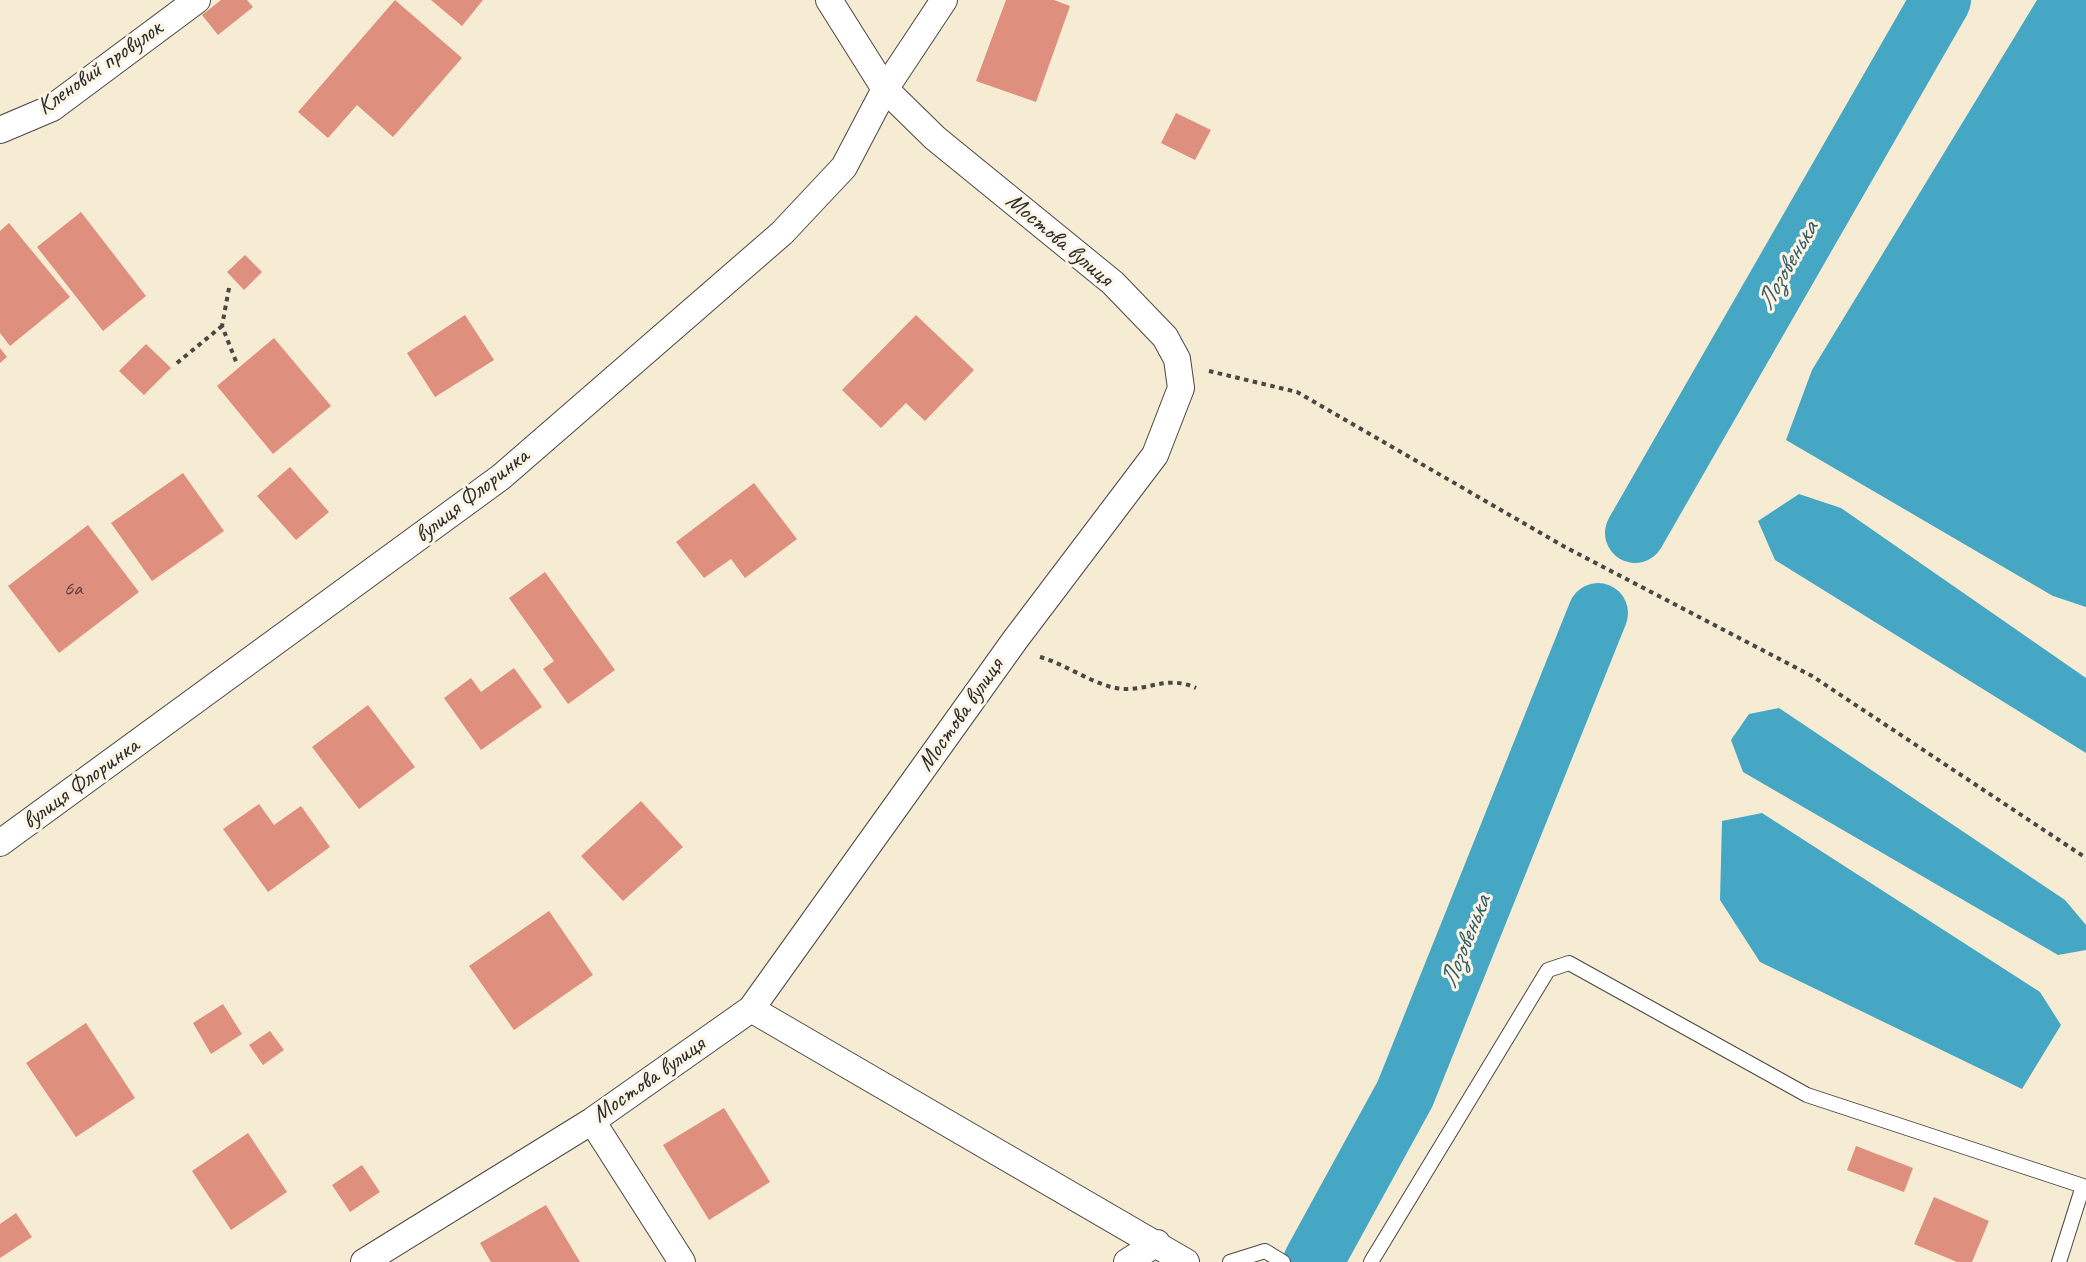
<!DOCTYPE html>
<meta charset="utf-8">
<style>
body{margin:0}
canvas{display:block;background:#f6ebd3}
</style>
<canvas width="2086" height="1262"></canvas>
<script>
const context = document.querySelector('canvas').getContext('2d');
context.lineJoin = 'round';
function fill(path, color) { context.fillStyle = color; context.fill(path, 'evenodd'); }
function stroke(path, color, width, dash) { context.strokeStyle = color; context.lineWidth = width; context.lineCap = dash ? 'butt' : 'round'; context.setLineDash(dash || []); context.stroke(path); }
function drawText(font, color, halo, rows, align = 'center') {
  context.font = font + ' Caveat,sans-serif'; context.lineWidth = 6; context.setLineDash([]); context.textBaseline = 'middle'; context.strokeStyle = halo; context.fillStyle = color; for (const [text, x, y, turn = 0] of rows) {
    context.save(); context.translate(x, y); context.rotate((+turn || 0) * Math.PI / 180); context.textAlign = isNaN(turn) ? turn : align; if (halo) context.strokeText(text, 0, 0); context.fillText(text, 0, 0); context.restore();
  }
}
fill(new Path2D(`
 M2037 0H2086V607L2053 596 1786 440 1812 370Z
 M1799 494 1841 508 2086 678V753L1775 560 1758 521Z
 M1779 708 2065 900 2086 925V950L2058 955 1743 772 1731 740 1749 714Z
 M1762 813 2040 992 2061 1025 2022 1089 1760 962 1720 900 1722 821Z`), '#45a7c4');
stroke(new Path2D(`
 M1635 533 1941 0
 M1313 1262 1405 1094 1598 613`), '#45a7c4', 60);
fill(new Path2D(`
 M221 0H247L253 7 218 35 202 15Z
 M395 0 462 58 393 137 357 105 328 138 298 112Z
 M431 0H483L462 26Z
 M1006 0H1054L1070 6 1036 102 976 81Z
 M1176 113 1211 130 1195 160 1161 143Z
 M81 212 146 296 103 331 37 247Z
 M9 223 70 297 10 346 0 333V231Z
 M245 255 262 272 244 290 227 272Z
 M465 315 494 360 435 397 407 353Z
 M916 315 974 370 925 421 906 403 881 428 842 390Z
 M274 338 331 406 273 454 217 386Z
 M146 344 171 368 144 395 119 371Z
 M0 348 7 357 0 363Z
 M290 467 329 512 296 540 257 496Z
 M183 473 224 531 152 581 111 523Z
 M754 483 797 539 745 578 731 559 704 578 676 542Z
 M88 525 139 592 59 653 8 586Z
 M545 572 615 670 568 704 543 669 554 661 509 598Z
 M514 668 542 707 481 750 444 698 471 678 481 692Z
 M368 705 415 767 359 809 312 747Z
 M641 801 683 847 623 901 581 856Z
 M259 804 274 825 301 806 330 847 268 892 223 829Z
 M549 911 593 975 514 1030 469 966Z
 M223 1004 242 1034 211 1054 193 1023Z
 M86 1023 135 1098 76 1137 26 1063Z
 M270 1031 284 1050 263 1065 249 1045Z
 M724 1108 770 1182 709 1220 663 1145Z
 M248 1133 287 1192 231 1230 192 1171Z
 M1856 1146 1913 1168 1904 1192 1847 1170Z
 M362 1165 380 1192 350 1212 332 1185Z
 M1934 1197 1989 1221 1972 1262H1957L1914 1244Z
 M546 1205 580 1262H491L480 1243Z
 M16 1213 32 1237 0 1258V1224Z`), '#de8f7d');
const service = new Path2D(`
 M1230 1262 1265 1251 1283 1262
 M1371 1262 1548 970 1569 963 1807 1095 2083 1186 2059 1262`);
const minor = new Path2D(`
 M0 130 52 108 197 0
 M0 843 501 477 782 233 844 167 885 89 944 0
 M751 1009 1186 1262
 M592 1121 682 1262
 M364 1262 592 1121 751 1009 1015 640 1155 455 1181 388 1177 359 1165 337 1113 283 935 138 885 89 829 0
 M1127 1262 1157 1243`);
stroke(service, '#494844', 16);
stroke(minor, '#494844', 28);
stroke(new Path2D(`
 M229 288 222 326 237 364
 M177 363 222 326
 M1209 371 1297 392 1565 547 1812 676 2086 858
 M1040 657C1066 664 1096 687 1123 689 1151 690 1167 675 1196 688`), '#494844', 4, [4.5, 4.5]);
stroke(service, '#fff', 14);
stroke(minor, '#fff', 26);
drawText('21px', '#584440', null, [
 ["6а",73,589]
]);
drawText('24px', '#2b2b2b', '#fcf5e5', [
 ["Кленовий провулок",100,68,-35],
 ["Мостова вулиця",1059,240,40],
 ["вулиця Флоринка",472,496,-38],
 ["Мостова вулиця",961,715,-55],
 ["вулиця Флоринка",81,784,-36],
 ["Мостова вулиця",649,1080,-35]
]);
drawText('italic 26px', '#355d68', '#fcf5e5', [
 ["Лозовенька",1788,266,-60],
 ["Лозовенька",1466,942,-68]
]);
</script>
